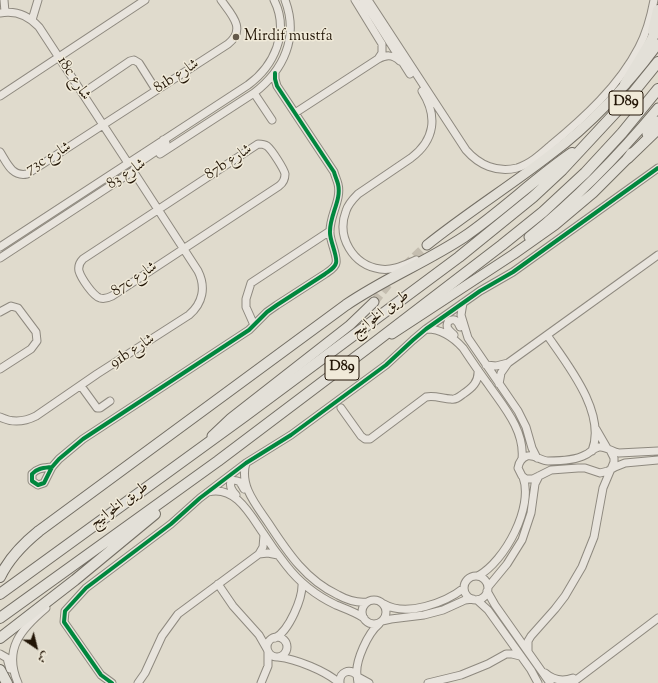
<!DOCTYPE html>
<meta charset="utf-8">
<style>
body{margin:0}
#map{position:relative;width:658px;height:683px;overflow:hidden;background:#e0dbcd;font-family:"Sorts Mill Goudy",Amiri,serif}
canvas{display:block}
.north{position:absolute;left:16px;top:627px;width:40px;height:40px;-webkit-text-stroke:3px #f0ead9;paint-order:stroke;rotate:145deg;font-size:11px;font-weight:700;line-height:16px;text-align:center;color:#221506}
.north::after{content:'';display:block;margin:auto;width:14px;height:18px;background:#221506;clip-path:polygon(50% 0,100% 100%,50% 72%,0 100%)}
</style>
<div id="map">
<canvas width="658" height="683"></canvas>
<div class="north">ش</div>
</div>
<script>
const context = document.querySelector('canvas').getContext('2d');
context.lineJoin = 'round';
function stroke(path, color, width, dash) { context.strokeStyle = color; context.lineWidth = width; context.lineCap = dash ? 'butt' : 'round'; context.setLineDash(dash || []); context.stroke(path); }
function drawText(font, color, halo, rows, align = 'center') {
  context.font = font + ' "Sorts Mill Goudy",Amiri,serif'; context.lineWidth = 3; context.setLineDash([]); context.textBaseline = 'middle'; context.strokeStyle = halo; context.fillStyle = color; for (const [text, x, y, turn = 0] of rows) {
    context.save(); context.translate(x, y); context.rotate((+turn || 0) * Math.PI / 180); context.textAlign = isNaN(turn) ? turn : align; if (halo) context.strokeText(text, 0, 0); context.fillText(text, 0, 0); context.restore();
  }
}
stroke(new Path2D(`
 M405 266 427 245
 M374 302 393 278`), '#c4bdaf', 9, [9, 4.5]);
const minor = new Path2D(`
 M4 0 5 12
 M355 0 382 44V53L378 59
 M363 0 410 74
 M368 0 466 150C479 165 497 173 517 168 530 164 541 154 550 146 584 118 619 86 639 47 647 32 651 16 654 0
 M0 13C16 10 28 15 39 27L128 163
 M32 20 38 0
 M83 93 130 61 134 60 139 63 156 90
 M254 93 272 120
 M0 96 145 0
 M295 113 378 59C386 55 392 54 400 61
 M258 144C261 144 264 144 267 146 272 150 284 169 285 174 285 179 283 183 279 186L112 296C108 298 104 299 100 298 93 296 81 278 79 271 78 266 80 262 83 259Z
 M0 152C7 163 12 177 27 174L228 44C247 29 231 14 221 0
 M160 154 254 93C284 70 299 37 285 0
 M0 247 248 85C274 66 290 32 274 0
 M0 258 136 169
 M416 260C404 265 393 271 380 269 353 265 336 237 346 211 348 204 353 199 358 194L411 158C435 140 438 116 422 91
 M463 303 461 315 468 338 518 411 526 427 532 448 537 458
 M0 312 11 306 18 308 36 332 37 341 31 349 0 369
 M254 325 246 307V299L251 283 330 231
 M427 329C442 329 453 337 463 348 471 360 479 372 488 384 503 406 525 430 522 459
 M454 335C450 331 445 328 448 322 454 317 458 321 460 327
 M547 335C567 364 607 413 592 451
 M486 365 496 366 508 363
 M499 384 501 373 508 363 658 255
 M81 386 97 408H100L110 401
 M341 408 361 436 365 439H370L426 397C435 395 443 399 451 399 456 400 459 397 463 394 472 388 479 382 478 370
 M0 417C12 423 24 422 36 416L97 374 189 315C203 303 206 287 198 271L133 171 137 164 165 145 166 143 163 140
 M596 429 607 448
 M658 451 619 453C612 452 606 446 599 447 593 448 590 453 585 455 576 460 559 461 548 461 541 461 534 454 527 456 521 458 519 462 518 468L522 476 526 479H533L551 470 578 468H585L600 473 608 471 615 467 625 463 658 460
 M246 463C239 486 257 506 269 524 288 553 306 580 338 595 347 600 357 603 367 602
 M52 467C44 468 37 468 32 474V481L38 485 44 483 52 467 59 459 83 439 249 330 267 312 277 305 325 274C329 271 335 268 336 263 338 257 330 241 330 233 329 216 342 200 338 184 337 180 335 176 334 172L277 86 275 79V73
 M208 492C235 485 250 514 263 533 270 544 278 555 286 565 299 582 317 596 336 605 346 609 355 612 364 618
 M236 495C229 488 227 476 240 482L244 489
 M259 554 268 553 278 555
 M478 576C505 561 534 507 523 477
 M464 588a12 12 0 1 1 24 0a12 12 0 1 1-24 0Z
 M218 584 233 606 259 635 267 649
 M488 587 507 564 522 540 531 513 535 484 539 476
 M487 591 495 605 550 683
 M362 612a12 12 0 1 1 24 0a12 12 0 1 1-24 0Z
 M477 600 488 610 531 670 538 683
 M384 604C406 617 445 603 464 588
 M382 621 391 619 424 615 443 610 465 600 473 599
 M267 647a10 10 0 1 1 20 0a10 10 0 1 1-20 0Z
 M275 638C289 631 303 598 302 583
 M528 651V641L531 636 555 609 565 596 582 567 594 537 603 488 614 462V458L610 450
 M0 654 7 658 10 669
 M278 657C296 659 326 671 339 683
 M545 673C553 680 562 682 573 678
 M357 675C355 661 368 633 379 624
 M358 677 369 683
 M18 683C3 649 21 629 46 608
 M112 683 101 675 64 622 65 611 86 588 171 524 200 498 246 463 291 435 386 365 413 340 426 329 480 291 513 272 658 168
 M138 683 145 673 162 636 178 614 259 554 263 547 264 535
 M261 683 268 666V652
 M340 683C339 672 349 668 357 675L358 683
 M428 683 461 675 488 664 506 654H512L520 656
 M572 683 658 618`);
const major = new Path2D(`
 M647 134 658 121
 M529 237C577 198 619 155 658 108
 M427 245C467 213 510 186 550 155 589 126 629 84 658 44
 M392 334 514 254 555 225 593 193 628 158 631 153
 M212 436 231 418 350 325 374 302`);
const highway = new Path2D(`
 M653 31 658 10
 M625 84 651 41 658 26
 M628 158 658 129
 M0 577C9 558 23 544 39 531L346 305C384 279 426 262 464 237 502 211 534 179 572 153
 M0 594 245 416 459 257 533 197 562 170 628 99 658 62
 M0 618 218 461 365 350 502 245 543 212 585 173 622 133 658 89
 M0 638 75 580 155 514
 M0 670 7 683`);
stroke(minor, '#8e897f', 9);
stroke(major, '#736e64', 11);
stroke(highway, '#736e64', 12);
stroke(minor, '#e8e4dd', 7);
stroke(major, '#e3e0d8', 9);
stroke(highway, '#e3e0d8', 10);
stroke(new Path2D(`
 M52 467C44 468 37 468 32 474V481L38 485 44 483 52 467 59 459 83 439 249 330 267 312 277 305 325 274C329 271 335 268 336 263 338 257 330 241 330 233 329 216 342 200 338 184 337 180 335 176 334 172L277 86 275 79V73
 M112 683 101 675 64 622 65 611 86 588 171 524 200 498 246 463 291 435 386 365 413 340 426 329 480 291 513 272 658 168`), '#00873e', 4);
for (const [x, y, r, color] of [
 [236,37,4,"#645a4c"]
]) { const dot = new Path2D(); dot.arc(x, y, r, 0, 2 * Math.PI); context.fillStyle = color; context.fill(dot); stroke(dot, '#f0ead9', 1.5); }
for (const [x, y, w] of [
 [626,103,34],
 [342,368,34]
]) { const box = new Path2D(); box.roundRect(x - w / 2, y - 12, w, 24, 3); context.fillStyle = '#f0ead9'; context.fill(box); stroke(box, '#221506', 1); }
drawText('bold 14px', '#221506', null, [
 ["D89",626,103],
 ["D89",342,368]
]);
drawText('15px', '#221506', '#f0ead9', [
 ["Mirdif mustfa",244,37]
], 'left');
drawText('15px', '#221506', '#f0ead9', [
 ["81b شارع",177,77,-33],
 ["18c شارع",73,79,57],
 ["73c شارع",49,159,-30],
 ["87b شارع",229,163,-33],
 ["شارع 83",127,175,-33],
 ["87c شارع",135,280,-33],
 ["طريق الخوانيج",381,315,-37],
 ["91b شارع",133,352,-33],
 ["طريق الخوانيج",120,506,-36]
]);
</script>
